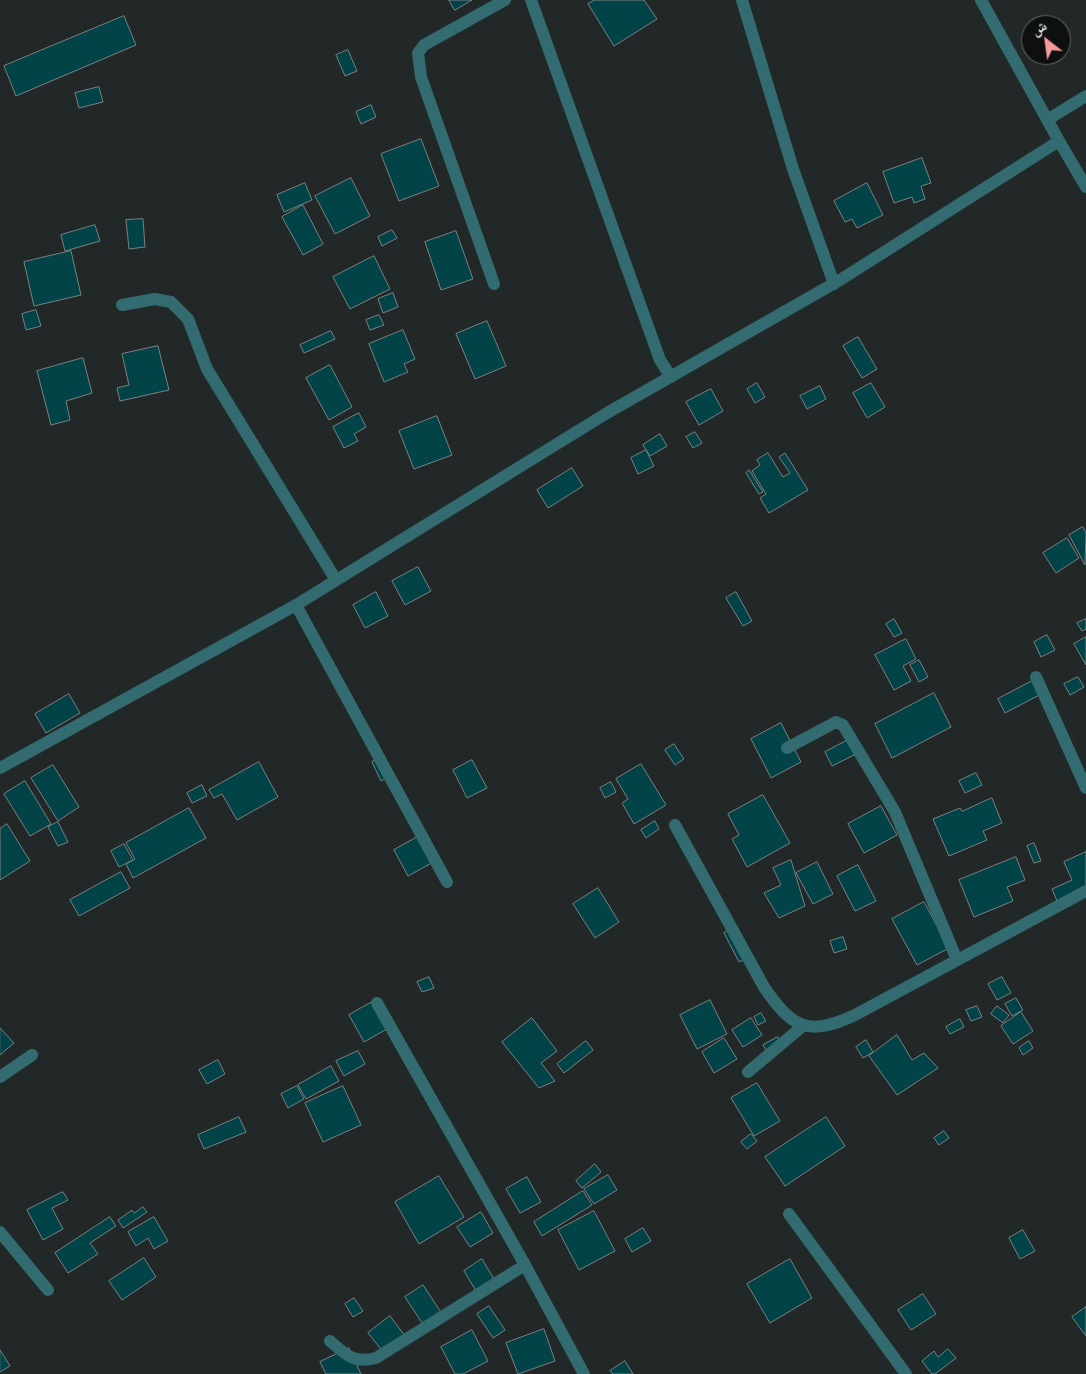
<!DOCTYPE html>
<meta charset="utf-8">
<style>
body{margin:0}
#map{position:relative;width:1086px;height:1374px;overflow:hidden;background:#222828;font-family:Barlow,"Noto Naskh Arabic",sans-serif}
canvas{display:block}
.north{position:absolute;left:1021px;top:15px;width:50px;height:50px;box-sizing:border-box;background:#0e1010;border:1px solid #656767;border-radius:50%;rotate:330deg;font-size:14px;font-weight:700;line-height:20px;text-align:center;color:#e7eaea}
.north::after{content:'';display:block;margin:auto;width:18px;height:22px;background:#f59b99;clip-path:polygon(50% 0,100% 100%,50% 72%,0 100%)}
</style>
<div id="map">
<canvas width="1086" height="1374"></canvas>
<div class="north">ش</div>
</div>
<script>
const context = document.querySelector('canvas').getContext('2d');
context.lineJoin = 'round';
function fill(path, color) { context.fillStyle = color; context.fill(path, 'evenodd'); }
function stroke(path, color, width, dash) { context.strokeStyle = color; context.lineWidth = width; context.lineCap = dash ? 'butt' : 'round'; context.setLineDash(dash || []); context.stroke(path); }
const building = new Path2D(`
 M449 0H472L455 10Z
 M595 0H644L657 19 614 46 588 4Z
 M124 16 136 45 16 96 4 66Z
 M348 50 357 71 345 76 336 55Z
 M99 87 103 102 79 108 75 93Z
 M371 105 376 117 361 124 356 112Z
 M421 139 439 186 399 201 381 154Z
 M922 158 931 183 921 186 925 199 914 203 912 197 894 203 883 172Z
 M351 178 370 216 335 234 315 196Z
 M305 183 312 200 284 212 277 195Z
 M867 183 883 215 857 228 852 219 845 222 834 201Z
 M303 205 323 244 303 255 282 217Z
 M143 219 145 247 129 249 126 220Z
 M95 225 100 241 65 251 61 235Z
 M392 230 397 238 382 246 378 237Z
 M456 231 473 279 441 290 425 242Z
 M71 251 81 295 34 306 24 262Z
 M374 256 390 289 350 309 333 277Z
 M393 293 398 307 383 313 378 299Z
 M36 310 41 326 26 330 22 314Z
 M379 315 384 325 370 330 366 320Z
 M487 321 506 366 475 379 456 334Z
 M403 330 415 359 404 364 408 372 384 382 369 344Z
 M331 331 335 339 304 353 300 345Z
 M858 337 877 369 862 378 843 346Z
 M158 346 169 390 120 401 117 388 129 385 122 354Z
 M83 358 92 393 66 401 70 420 51 425 37 371Z
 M330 365 352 407 329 420 306 378Z
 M757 383 765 397 755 403 747 389Z
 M871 383 885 407 867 418 853 393Z
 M820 386 826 399 807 409 800 396Z
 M711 389 723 411 699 425 686 402Z
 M359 413 366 427 354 434 358 441 344 448 333 427Z
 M437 416 452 455 414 469 399 431Z
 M695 432 702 443 693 448 686 437Z
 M660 434 667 446 650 456 643 445Z
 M646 450 654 466 638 474 631 458Z
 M768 453 783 477 790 473 779 457 785 453 808 490 769 513 760 498 766 494 752 471 760 465 757 460Z
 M572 468 583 486 548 508 537 490Z
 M749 470 763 492 759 494 746 473Z
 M1083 527 1086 533 1085 565 1069 535Z
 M1067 538 1079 558 1056 573 1043 553Z
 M418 567 431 591 405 605 392 581Z
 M376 592 388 616 365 628 353 605Z
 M736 592 752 621 743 626 726 598Z
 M894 619 902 633 894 637 886 624Z
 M1086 619V629L1082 631 1077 623Z
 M1047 635 1055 650 1041 657 1034 642Z
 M1086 637V665L1074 644Z
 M906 639 916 659 903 666 911 681 894 690 875 655Z
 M919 660 928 677 919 682 910 665Z
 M1078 677 1084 687 1070 695 1064 684Z
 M1036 679 1043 693 1005 713 998 699Z
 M934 693 951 727 892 758 875 724Z
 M69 694 80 713 46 733 35 714Z
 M781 723 801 762 771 778 751 739Z
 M852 738 860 752 832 766 825 752Z
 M674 744 684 759 675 765 665 750Z
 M383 756 392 775 381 781 372 762Z
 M472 760 487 788 467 798 453 770Z
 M259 762 278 797 237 820 222 794 214 798 209 790Z
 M641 764 666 805 634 824 622 803 628 799 616 779Z
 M53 765 79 807 58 821 31 778Z
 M976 773 982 785 965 793 959 781Z
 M25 781 51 824 30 836 4 794Z
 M611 782 616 792 605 798 600 788Z
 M202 785 207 796 192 803 187 793Z
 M763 795 790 843 747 867 732 839 739 835 728 814Z
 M992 798 1002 823 983 831 987 840 949 856 933 819 960 808 962 811Z
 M881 806 897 835 864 853 848 824Z
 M189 808 206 838 133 878 126 864 135 859 126 843Z
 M655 821 659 829 646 838 641 830Z
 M58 822 68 842 58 846 48 827Z
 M7 824 30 861 0 880V829Z
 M423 834 437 860 408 876 394 850Z
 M1034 843 1041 861 1034 863 1027 846Z
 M124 844 133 860 119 867 111 851Z
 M1086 852V888L1057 901 1052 889 1072 880 1064 862Z
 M1016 857 1025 880 1007 887 1013 901 974 917 959 880Z
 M791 860 805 906 779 918 764 893 781 885 773 868Z
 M817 862 833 894 813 904 796 873Z
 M858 865 876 901 855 911 837 876Z
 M121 872 130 888 79 916 70 900Z
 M598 888 619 922 595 938 573 904Z
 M924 902 949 948 917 965 892 919Z
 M736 926 752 955 739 962 724 933Z
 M843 937 847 949 834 953 830 941Z
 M429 977 434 988 422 992 417 982Z
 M1002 977 1011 993 997 1000 988 984Z
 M1016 998 1023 1010 1012 1016 1005 1004Z
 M710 1000 727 1034 697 1049 680 1015Z
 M372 1002 387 1029 364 1042 349 1015Z
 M977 1006 982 1017 971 1021 966 1010Z
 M997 1006 1009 1015 1003 1023 991 1014Z
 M1021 1012 1033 1031 1013 1044 1001 1026Z
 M761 1013 766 1021 758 1025 754 1017Z
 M532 1018 557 1051 541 1063 555 1081 539 1088 502 1042Z
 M751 1018 762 1035 743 1047 732 1030Z
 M960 1019 964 1027 950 1034 946 1027Z
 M0 1028 14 1043 0 1055Z
 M897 1035 912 1060 924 1053 938 1068 897 1095 869 1056Z
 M778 1037 782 1045 768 1053 763 1045Z
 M724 1038 737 1059 714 1073 702 1052Z
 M866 1040 873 1052 863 1058 856 1047Z
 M586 1041 593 1050 564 1073 557 1064Z
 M1029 1041 1033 1048 1023 1055 1019 1048Z
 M358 1051 365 1064 344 1076 336 1061Z
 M218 1060 225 1074 207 1084 199 1070Z
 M331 1066 339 1081 306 1099 298 1085Z
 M757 1083 780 1121 754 1136 731 1098Z
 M297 1086 304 1099 288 1108 281 1094Z
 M343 1086 361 1125 323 1142 305 1103Z
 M239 1117 246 1132 204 1149 198 1135Z
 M826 1117 845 1146 785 1186 765 1157Z
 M944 1131 949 1138 939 1145 934 1138Z
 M751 1134 757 1141 747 1149 741 1142Z
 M595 1164 601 1172 582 1188 576 1181Z
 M608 1175 617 1190 594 1204 584 1189Z
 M439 1176 464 1217 419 1244 395 1202Z
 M527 1177 541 1202 520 1213 506 1189Z
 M583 1191 592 1205 542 1236 534 1222Z
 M63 1192 68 1200 52 1208 63 1229 43 1240 27 1210Z
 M143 1207 147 1212 123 1228 118 1220 132 1210 134 1213Z
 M594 1211 615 1251 579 1270 558 1230Z
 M481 1212 493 1233 470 1247 457 1227Z
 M110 1217 116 1226 90 1243 98 1254 68 1273 55 1253Z
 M154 1217 168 1241 154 1249 148 1238 136 1246 128 1232Z
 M643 1228 651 1241 632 1252 625 1239Z
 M1023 1230 1035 1251 1020 1259 1009 1238Z
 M144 1258 156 1277 122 1300 109 1281Z
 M482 1259 494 1279 476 1291 464 1271Z
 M790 1259 812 1298 770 1323 747 1284Z
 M423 1285 442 1314 424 1326 405 1297Z
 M923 1294 936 1314 911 1330 898 1310Z
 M354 1298 363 1311 353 1317 345 1304Z
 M489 1306 505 1330 493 1338 477 1314Z
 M1086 1307V1336L1072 1317Z
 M390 1316 405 1336 384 1353 368 1333Z
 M544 1329 555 1361 518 1374 506 1343Z
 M472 1330 488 1361 463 1374H455L441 1347Z
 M349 1348 361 1374H326L320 1362Z
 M948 1349 956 1358 935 1374H932L922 1361 934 1351 938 1357Z
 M0 1350 10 1366 0 1372Z
 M625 1361 633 1374H613L610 1371Z`);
fill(building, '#024347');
stroke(building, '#7a8182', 1);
stroke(new Path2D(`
 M531 0 660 360 671 377
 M742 0 793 169 834 284
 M981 0 1059 141
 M1047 120 1086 96
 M494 284 421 77 418 53 424 45 505 0
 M122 305 155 299 171 302 188 319 207 369 336 580
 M296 605 447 882
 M1036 677 1086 788
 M787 748 836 722 843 725 895 812 957 960
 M0 768 296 605 607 413 840 280 1059 141 1086 187
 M675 825 764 987C792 1028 808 1037 855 1015L1086 891
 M377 1003 525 1265 584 1374
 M748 1072 804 1025
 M0 1077 32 1055
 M789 1214 906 1374
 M0 1232 48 1290
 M330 1341C346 1355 354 1364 376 1358L525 1265`), '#336c70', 12);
</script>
